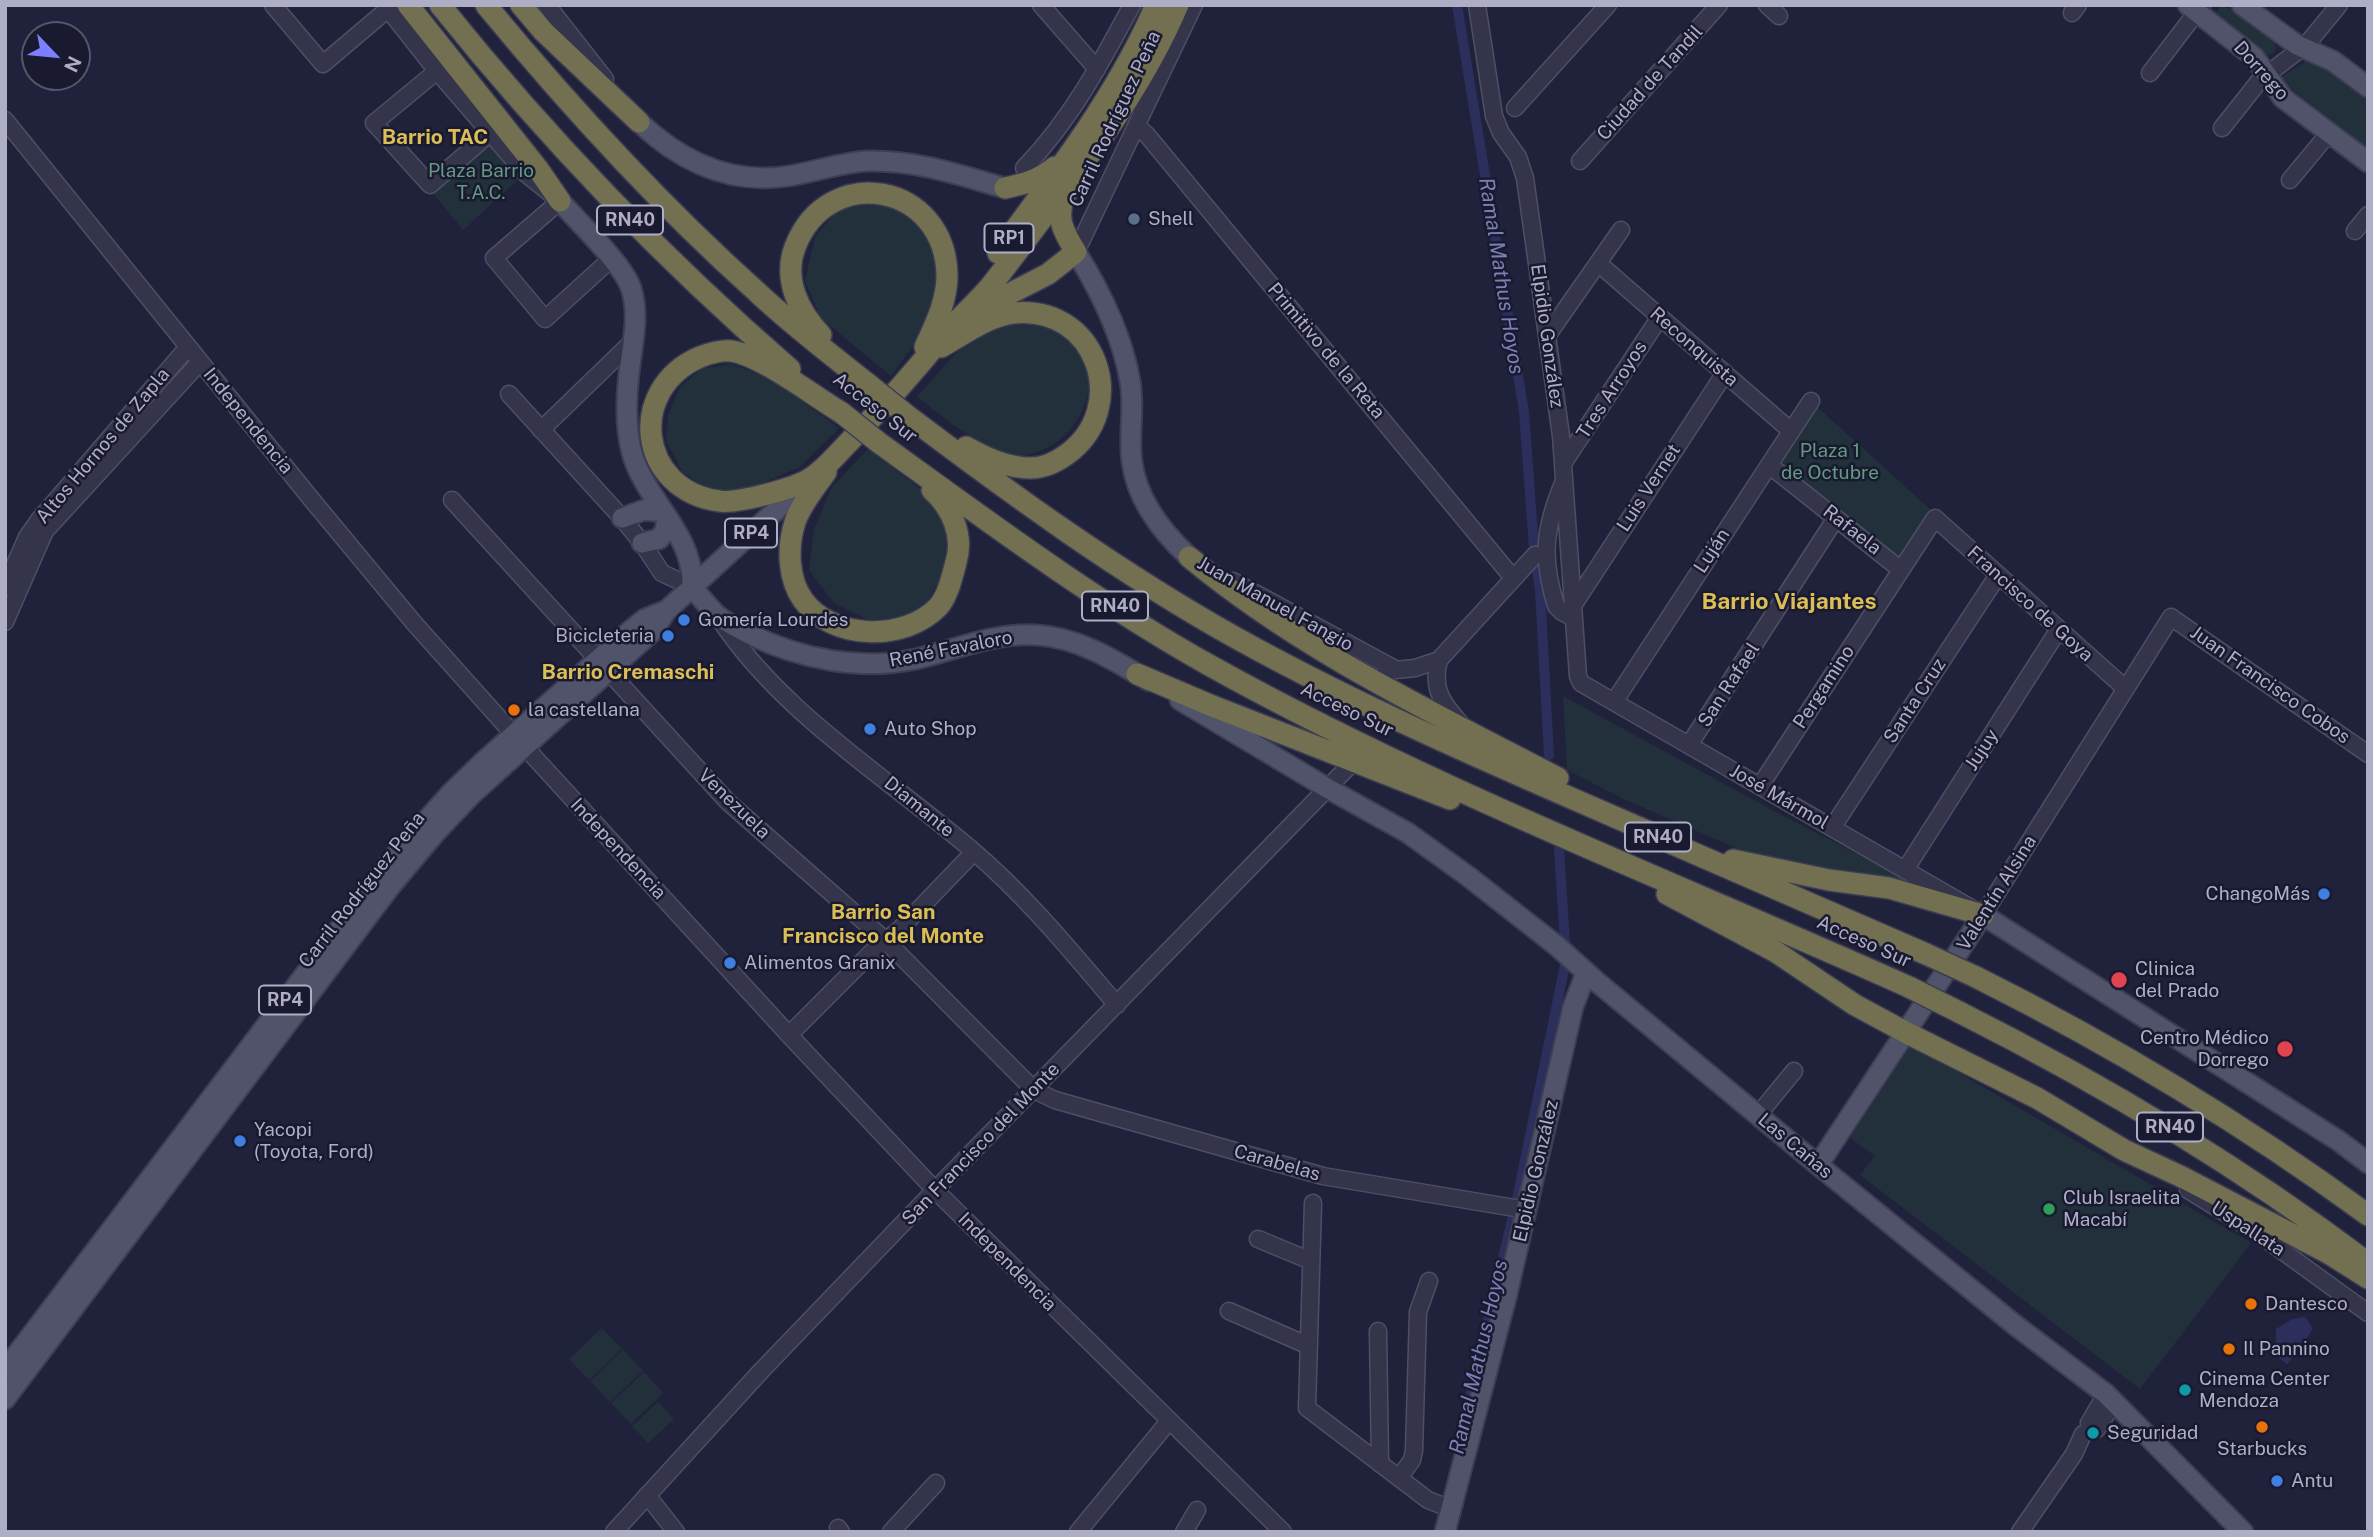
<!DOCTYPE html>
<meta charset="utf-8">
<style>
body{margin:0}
#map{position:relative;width:2373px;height:1537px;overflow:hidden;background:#20223b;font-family:"Public Sans",sans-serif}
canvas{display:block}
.frame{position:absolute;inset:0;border:7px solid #aeafc7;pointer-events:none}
.north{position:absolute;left:21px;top:21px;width:70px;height:70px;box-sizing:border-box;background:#191a30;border:2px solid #55566c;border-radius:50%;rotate:116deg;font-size:19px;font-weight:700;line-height:28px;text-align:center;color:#aeafc7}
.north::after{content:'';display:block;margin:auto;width:24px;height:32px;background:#7c80ff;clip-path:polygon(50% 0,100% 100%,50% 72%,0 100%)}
</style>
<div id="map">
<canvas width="2373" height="1537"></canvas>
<div class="frame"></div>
<div class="north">N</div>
</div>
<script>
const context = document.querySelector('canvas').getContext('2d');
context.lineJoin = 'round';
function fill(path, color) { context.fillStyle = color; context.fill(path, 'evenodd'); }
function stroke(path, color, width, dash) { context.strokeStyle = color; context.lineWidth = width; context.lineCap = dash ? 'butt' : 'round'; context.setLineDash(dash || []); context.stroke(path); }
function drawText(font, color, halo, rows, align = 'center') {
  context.font = font + ' "Public Sans",sans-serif'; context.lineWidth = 5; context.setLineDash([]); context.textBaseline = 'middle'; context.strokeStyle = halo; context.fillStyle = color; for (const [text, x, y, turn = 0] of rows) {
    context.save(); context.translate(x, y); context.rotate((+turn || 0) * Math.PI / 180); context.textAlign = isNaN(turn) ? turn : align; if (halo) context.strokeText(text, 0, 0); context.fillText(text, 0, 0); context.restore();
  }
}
fill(new Path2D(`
 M2221 6 2230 9 2274 42 2276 49 2273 54 2265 55 2215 15Z
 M2310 59 2329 68 2368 96V148L2281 81V77Z
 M491 142 521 177 463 230 432 192Z
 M872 199 915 215 937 257 935 298 915 343 891 376 821 318 805 281 815 237 840 207Z
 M1003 322C1021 323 1043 322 1060 332 1064 334 1068 340 1071 343 1079 352 1088 364 1089 375 1093 417 1051 464 1008 453 976 445 943 417 917 397L955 354Z
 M731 364 769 378 839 428 800 467 751 488 723 491 705 488 682 471 666 441 668 415 680 387 701 369Z
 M1816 406 1931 510 1900 558 1779 462Z
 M868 449 919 488 946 527 948 565 928 600 905 618 868 620 834 603 809 570 814 530 831 488Z
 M1563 696 1774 811 1929 891 1879 878 1835 870 1787 866 1749 854 1624 799 1567 770Z
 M1911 1045 2251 1243 2140 1389 1860 1175 1875 1156 1850 1138Z
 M602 1328 622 1349 589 1380 569 1359Z
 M623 1350 643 1371 610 1402 590 1381Z
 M644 1372 663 1393 631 1424 611 1403Z
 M658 1402 674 1419 648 1443 632 1426Z`), '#22303c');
fill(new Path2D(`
 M2305 1317 2313 1328 2303 1345 2287 1364 2276 1356V1329L2292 1319Z`), '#2c2e5b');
stroke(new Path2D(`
 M1457 5 1524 412 1534 548
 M1536 564 1540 590 1549 755
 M1559 850 1565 942
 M1517 1199 1565 965
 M1459 1442 1513 1216`), '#2c2e5b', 10);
const minor = new Path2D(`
 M273 5 323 64 388 9
 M385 5 437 71 525 173 560 201 494 258 545 319 611 259
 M547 5 605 79
 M1041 5 1097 69
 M1477 5 1494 116 1501 133 1518 157 1525 178 1561 436 1578 676 1581 683 1983 915 2171 617 2368 754
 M1767 5 1779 16
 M2072 13 2078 5
 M437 71 374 123 430 185 490 133
 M2150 73 2202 5
 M1515 108 1608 5
 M5 120 312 500 414 623 524 746 789 1035 935 1190 1283 1532
 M1137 126 1147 135 1513 578
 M2222 128 2260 80 2307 44 2339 5
 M1580 161 1719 5
 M1024 168C1070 121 1101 63 1132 5
 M2290 180 2329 133
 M2355 231 2368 215
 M1076 252 1194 5
 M1598 263 1791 431
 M1547 336 1621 230
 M509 394 622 518 642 543 662 573 692 587
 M541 430 633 341
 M1564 462 1660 317
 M1769 465 1901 570
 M1564 481C1544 528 1541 557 1556 606L1562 612 1574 618
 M452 500 728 802 885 940 1034 1090 1055 1100 1323 1176 1527 1210
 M1233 581 1397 670
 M5 587 27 537 39 520 188 347
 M1574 604 1725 373
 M719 618C780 712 888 778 972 850 1026 896 1071 951 1117 1005
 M5 622 45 531 200 362
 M1386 671 1415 668 1439 660
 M1614 702 1811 401
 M1462 725C1443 704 1431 689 1439 660L1535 555H1546
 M1689 745 1836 518
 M1760 786 1935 518 2126 689
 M1832 828 1998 575
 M1905 870 2059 629
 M789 1035 876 948 899 930 974 852
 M1758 1115 1794 1071
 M2188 1190 2256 1232 2368 1313
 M1313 1203 1307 1408 1428 1500 1451 1509
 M1258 1239 1311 1261
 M1229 1311 1309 1346
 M1378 1331 1380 1464
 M2089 1423 2106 1394
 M2097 1429 2114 1402
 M1399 1478 1412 1460 1414 1451 1418 1312 1429 1281
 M647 1495 676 1532
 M838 1528 841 1532
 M614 1532 762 1370 935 1190 1354 761
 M891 1532 936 1483
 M1078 1532 1169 1421
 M1184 1532 1197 1510
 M2020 1532 2074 1454 2083 1434`);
const major = new Path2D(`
 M2188 5 2254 57 2283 98 2368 162
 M2242 5 2297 45 2333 61 2368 87
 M639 122C681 162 731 185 789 176 815 172 842 162 868 161 916 160 960 175 1005 188
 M560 201C578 222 622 263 631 288 640 316 632 345 629 373 626 399 625 427 632 453 645 501 695 534 692 587 700 596 708 607 717 615 726 623 739 628 749 634 800 659 860 671 916 659 955 650 995 632 1036 635 1077 637 1114 660 1149 681
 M1076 252C1101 292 1122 335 1130 381 1135 407 1128 436 1132 462 1137 501 1162 532 1189 557
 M622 518 644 510 663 512
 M642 543 659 539 665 531 667 518
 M1180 700 1327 788 1408 833 1469 877 1557 946 1597 982 1818 1165 2015 1325 2106 1394 2243 1532
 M1818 1165 1983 915 2339 1141 2368 1163
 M5 1370 398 852 452 792 484 761 630 631 645 619 665 611
 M5 1399 389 888 435 833 471 795 653 631 666 611 808 481
 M1445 1532 1507 1294 1573 1007 1586 973`);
const highway = new Path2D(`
 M408 5 538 169 560 201
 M440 5C546 137 662 258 790 369
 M486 5C570 107 659 204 757 292 792 325 830 354 868 384
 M521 5 543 31 639 122
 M1005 188C1024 184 1039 180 1055 167
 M998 253C1056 173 1117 96 1156 5
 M978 310 1048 274 1076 252C1064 233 1054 217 1066 194
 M821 335C798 311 783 279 795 247 828 161 946 183 947 276 947 301 935 325 925 347
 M941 347C963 335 988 316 1013 313 1097 304 1132 408 1066 455 1056 462 1044 468 1031 468 1007 468 986 458 966 447
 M842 413C815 397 761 355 731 351 722 350 708 354 700 357 626 389 638 490 719 501 737 504 796 488 811 478 825 469 838 453 849 442 883 407 915 371 945 334 959 318 975 304 989 288 1010 262 1030 234 1051 207 1099 144 1146 80 1178 5
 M904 413C1011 494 1121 574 1238 639 1370 712 1509 771 1647 831L1673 844 1926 954
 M878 442C986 520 1093 600 1209 665 1433 790 1675 882 1909 987
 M826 472C815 488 801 504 795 522 787 547 788 579 803 600 832 640 904 642 938 607 948 596 952 577 956 562 964 536 952 508 932 490
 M1189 557C1301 650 1430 711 1558 778
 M1137 674 1210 705 1450 799
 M1733 860 1829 880 1889 888 1983 915
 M1667 894 1776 952 1855 1005 1907 1033 2037 1098 2124 1150 2182 1177 2330 1254 2368 1278
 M1976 977C2112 1045 2245 1125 2368 1215
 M1959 1012C2102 1084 2238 1165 2365 1261`);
stroke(minor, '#4e4f66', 19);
stroke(major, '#3d3e54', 23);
stroke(highway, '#3b3c53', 24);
stroke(minor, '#34354b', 16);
stroke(major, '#51536b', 19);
stroke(highway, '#727050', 21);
const highwayBridge = new Path2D(`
 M868 384 904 413
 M842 413 878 442
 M1926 954 1976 977
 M1909 987 1959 1012`);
stroke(highwayBridge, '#3b3c53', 24, []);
stroke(highwayBridge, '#727050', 21);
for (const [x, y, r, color] of [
 [1134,219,7,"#5c6f8a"],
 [684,620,7,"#3f7fe0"],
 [668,636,7,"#3f7fe0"],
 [514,710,7,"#e8710a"],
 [870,729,7,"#3f7fe0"],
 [2324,894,7,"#3f7fe0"],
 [730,963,7,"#3f7fe0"],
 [2119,980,9,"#e0444e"],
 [2285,1049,9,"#e0444e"],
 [240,1141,7,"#3f7fe0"],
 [2049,1209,7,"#2e9e5b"],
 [2251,1304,7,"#e8710a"],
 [2229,1349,7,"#e8710a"],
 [2185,1390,7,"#0f9aa8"],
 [2262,1427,7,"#e8710a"],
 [2093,1433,7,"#0f9aa8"],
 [2277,1481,7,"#3f7fe0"]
]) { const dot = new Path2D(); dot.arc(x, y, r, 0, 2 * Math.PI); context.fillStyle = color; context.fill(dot); stroke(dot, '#191a30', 2.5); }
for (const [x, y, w] of [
 [630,220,66],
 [1009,238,49],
 [751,533,52],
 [1115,606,66],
 [1658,837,66],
 [285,1000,52],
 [2170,1127,66]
]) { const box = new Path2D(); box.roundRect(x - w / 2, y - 14.5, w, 29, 5); context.fillStyle = '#191a30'; context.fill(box); stroke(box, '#aeafc7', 2); }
drawText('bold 18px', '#aeafc7', null, [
 ["RN40",630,220],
 ["RP1",1009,238],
 ["RP4",751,533],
 ["RN40",1115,606],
 ["RN40",1658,837],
 ["RP4",285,1000],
 ["RN40",2170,1127]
]);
drawText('19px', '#aeafc7', '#191a30', [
 ["Dorrego",2261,71,48],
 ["Ciudad de Tandil",1650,83,-48],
 ["Carril Rodríguez Peña",1115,119,-65],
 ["Elpidio González",1547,336,82],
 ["Reconquista",1694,347,41],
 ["Primitivo de la Reta",1326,351,50],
 ["Tres Arroyos",1612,390,-57],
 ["Acceso Sur",875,408,38],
 ["Independencia",248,421,51],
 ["Altos Hornos de Zapla",103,446,-50],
 ["Luis Vernet",1649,488,-57],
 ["Rafaela",1852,530,38],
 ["Luján",1712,551,-57],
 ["Juan Manuel Fangio",1275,604,29],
 ["Francisco de Goya",2030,604,42],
 ["René Favaloro",951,649,-11],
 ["San Rafael",1729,685,-57],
 ["Juan Francisco Cobos",2270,685,35],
 ["Pergamino",1824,687,-57],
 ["Santa Cruz",1915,701,-57],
 ["Acceso Sur",1347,710,26],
 ["Jujuy",1982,750,-57],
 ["José Mármol",1779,797,30],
 ["Venezuela",734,804,44],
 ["Diamante",919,807,39],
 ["Independencia",618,849,47],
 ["Carril Rodríguez Peña",362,890,-52],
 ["Valentín Alsina",1997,893,-58],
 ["Acceso Sur",1864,942,24],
 ["San Francisco del Monte",981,1144,-46],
 ["Las Cañas",1795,1146,40],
 ["Carabelas",1277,1163,16],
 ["Elpidio González",1536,1171,-77],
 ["Uspallata",2248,1229,33],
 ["Independencia",1007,1262,45]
]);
drawText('19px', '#649a83', '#191a30', [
 ["Plaza Barrio",481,171],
 ["T.A.C.",481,193],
 ["Plaza 1",1830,451],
 ["de Octubre",1830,473]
]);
drawText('19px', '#aeafc7', '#191a30', [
 ["Shell",1148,219],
 ["Gomería Lourdes",698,620],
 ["Bicicleteria",654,636,"right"],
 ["la castellana",528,710],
 ["Auto Shop",884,729],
 ["ChangoMás",2310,894,"right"],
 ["Alimentos Granix",744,963],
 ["Clinica",2135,969],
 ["del Prado",2135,991],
 ["Centro Médico",2269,1038,"right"],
 ["Dorrego",2269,1060,"right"],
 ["Yacopi",254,1130],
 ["(Toyota, Ford)",254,1152],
 ["Club Israelita",2063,1198],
 ["Macabí",2063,1220],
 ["Dantesco",2265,1304],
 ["Il Pannino",2243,1349],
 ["Cinema Center",2199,1379],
 ["Mendoza",2199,1401],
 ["Seguridad",2107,1433],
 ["Starbucks",2262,1449,"center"],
 ["Antu",2291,1481]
], 'left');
drawText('bold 21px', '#dbbf56', '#191a30', [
 ["Barrio TAC",435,138],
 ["Barrio Cremaschi",628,673],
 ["Barrio San",883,913],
 ["Francisco del Monte",883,937]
]);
drawText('italic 21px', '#7c80b6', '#191a30', [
 ["Ramal Mathus Hoyos",1501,276,81],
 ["Ramal Mathus Hoyos",1479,1357,-77]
]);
drawText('bold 23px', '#dbbf56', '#191a30', [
 ["Barrio Viajantes",1789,602]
]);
</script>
